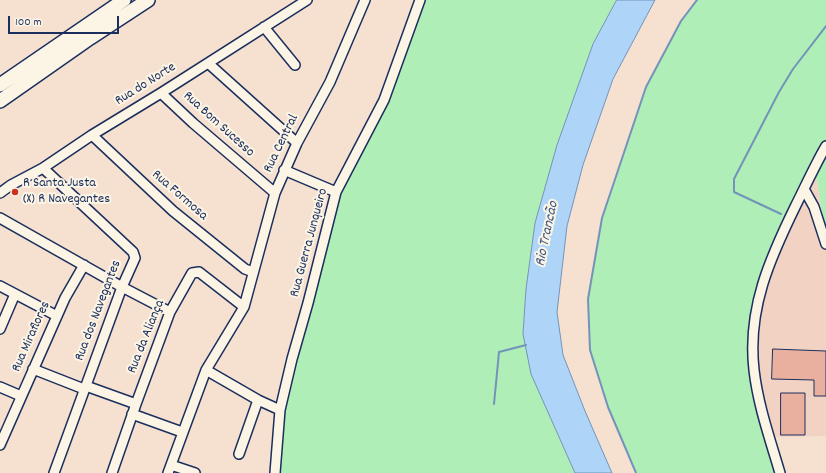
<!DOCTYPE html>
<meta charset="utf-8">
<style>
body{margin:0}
#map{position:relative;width:826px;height:473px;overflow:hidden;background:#f6e0d0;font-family:Dekko,sans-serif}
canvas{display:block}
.scale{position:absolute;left:8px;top:16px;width:111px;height:18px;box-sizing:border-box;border:2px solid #1b2f5e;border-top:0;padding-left:5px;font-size:12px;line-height:14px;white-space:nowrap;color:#1b2f5e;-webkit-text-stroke:3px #fcf5e5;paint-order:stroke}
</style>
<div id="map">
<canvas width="826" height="473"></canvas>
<div class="scale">100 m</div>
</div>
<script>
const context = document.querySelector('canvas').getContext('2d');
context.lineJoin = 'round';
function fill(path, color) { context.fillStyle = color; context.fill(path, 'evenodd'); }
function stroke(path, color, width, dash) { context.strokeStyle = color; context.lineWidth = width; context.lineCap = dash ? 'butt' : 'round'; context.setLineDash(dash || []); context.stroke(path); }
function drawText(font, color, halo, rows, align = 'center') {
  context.font = font + ' Dekko,sans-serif'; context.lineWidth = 4; context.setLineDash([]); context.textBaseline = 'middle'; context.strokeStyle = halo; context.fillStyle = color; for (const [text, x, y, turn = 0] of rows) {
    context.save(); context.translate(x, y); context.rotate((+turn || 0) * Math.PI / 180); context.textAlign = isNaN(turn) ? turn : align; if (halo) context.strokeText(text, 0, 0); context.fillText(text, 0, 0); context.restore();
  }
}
fill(new Path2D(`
 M813 178 817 179 824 229 826 231V436L773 437 759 373 757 350 759 316 764 290 786 235 801 208Z`), '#f2d2c2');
fill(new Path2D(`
 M420 0H617L593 44 535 223 526 289 523 334 556 431 575 473H276L280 410 336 192 384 100Z
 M697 0H826V140L802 180 768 252 759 278 753 301 749 331V352L750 373 775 473H636L608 407 590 350 588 299 602 218 646 87 681 21Z
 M826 153V231L824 229 817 179 813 178Z`), '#afeeb6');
const water = new Path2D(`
 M617 0H655L613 79 583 165 567 226 557 312 563 355 585 411 612 473H575L531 374 523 334 526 289 535 223 557 145 593 44Z`);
fill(water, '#aed5f8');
stroke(water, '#7393ba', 1);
stroke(new Path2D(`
 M781 214 734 192V179L779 92 793 69 826 26
 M494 404 499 352 526 345
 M636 473 608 407 590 350 588 299 602 218 646 87 681 21 697 0`), '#7393ba', 2);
const building = new Path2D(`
 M773 349 826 351V396H814V380L772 379Z
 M781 393H805V435H781Z`);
fill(building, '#e9b0a0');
stroke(building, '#1b2f5e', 1);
const minor = new Path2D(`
 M264 27 295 65
 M208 63 297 143
 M161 93 193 123 275 193
 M92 135 173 211 245 269 253 272
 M43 168 133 252 135 258 122 287 54 473
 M284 170 336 192
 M804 189 814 207 826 244
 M0 193 11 185 43 168 92 135 161 93 307 0
 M0 218 122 287 170 312
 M0 286 57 316
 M0 329 15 294
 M33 369 84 389
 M206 370 258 400 280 410
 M86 386 136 404
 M0 387 21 396
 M132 414 182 432
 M0 445 65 298 84 265
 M239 454 258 400
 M171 465 195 473
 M112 473 136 404 170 312 192 273 199 272 244 307
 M168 473 206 370 244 307 275 193 297 143 330 82 365 0
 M275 473 280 410 292 359 308 303 336 192 384 100 420 0
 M780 473C770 439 758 405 754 370 747 309 770 258 796 205 806 185 815 165 826 146`);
const highway = new Path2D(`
 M0 85 124 0
 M0 101 90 38 148 0`);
stroke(minor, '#1b2f5e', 12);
stroke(highway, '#1b2f5e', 16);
stroke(minor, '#fcf5e5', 9);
stroke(highway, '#fcf5e5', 13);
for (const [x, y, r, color] of [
 [15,192,4,"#c8321e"]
]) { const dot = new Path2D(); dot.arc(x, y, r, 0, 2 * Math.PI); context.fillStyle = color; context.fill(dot); stroke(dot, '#fcf5e5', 1.5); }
drawText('14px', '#1b2f5e', '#fcf5e5', [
 ["Rua do Norte",146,85,-32],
 ["Rua Bom Sucesso",218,125,42],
 ["Rua Central",282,144,-64],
 ["Rua Formosa",179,196,41],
 ["Rua Guerra Junqueiro",310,243,-75],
 ["Rua dos Navegantes",99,311,-69],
 ["Rua Miraflores",32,337,-66],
 ["Rua da Aliança",147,337,-68]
]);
drawText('14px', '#1b2f5e', '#fcf5e5', [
 ["R Santa Justa",23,184],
 ["(X) R Navegantes",23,200]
], 'left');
drawText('italic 15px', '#405884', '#fcf5e5', [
 ["Rio Trancão",548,234,-78]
]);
</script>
